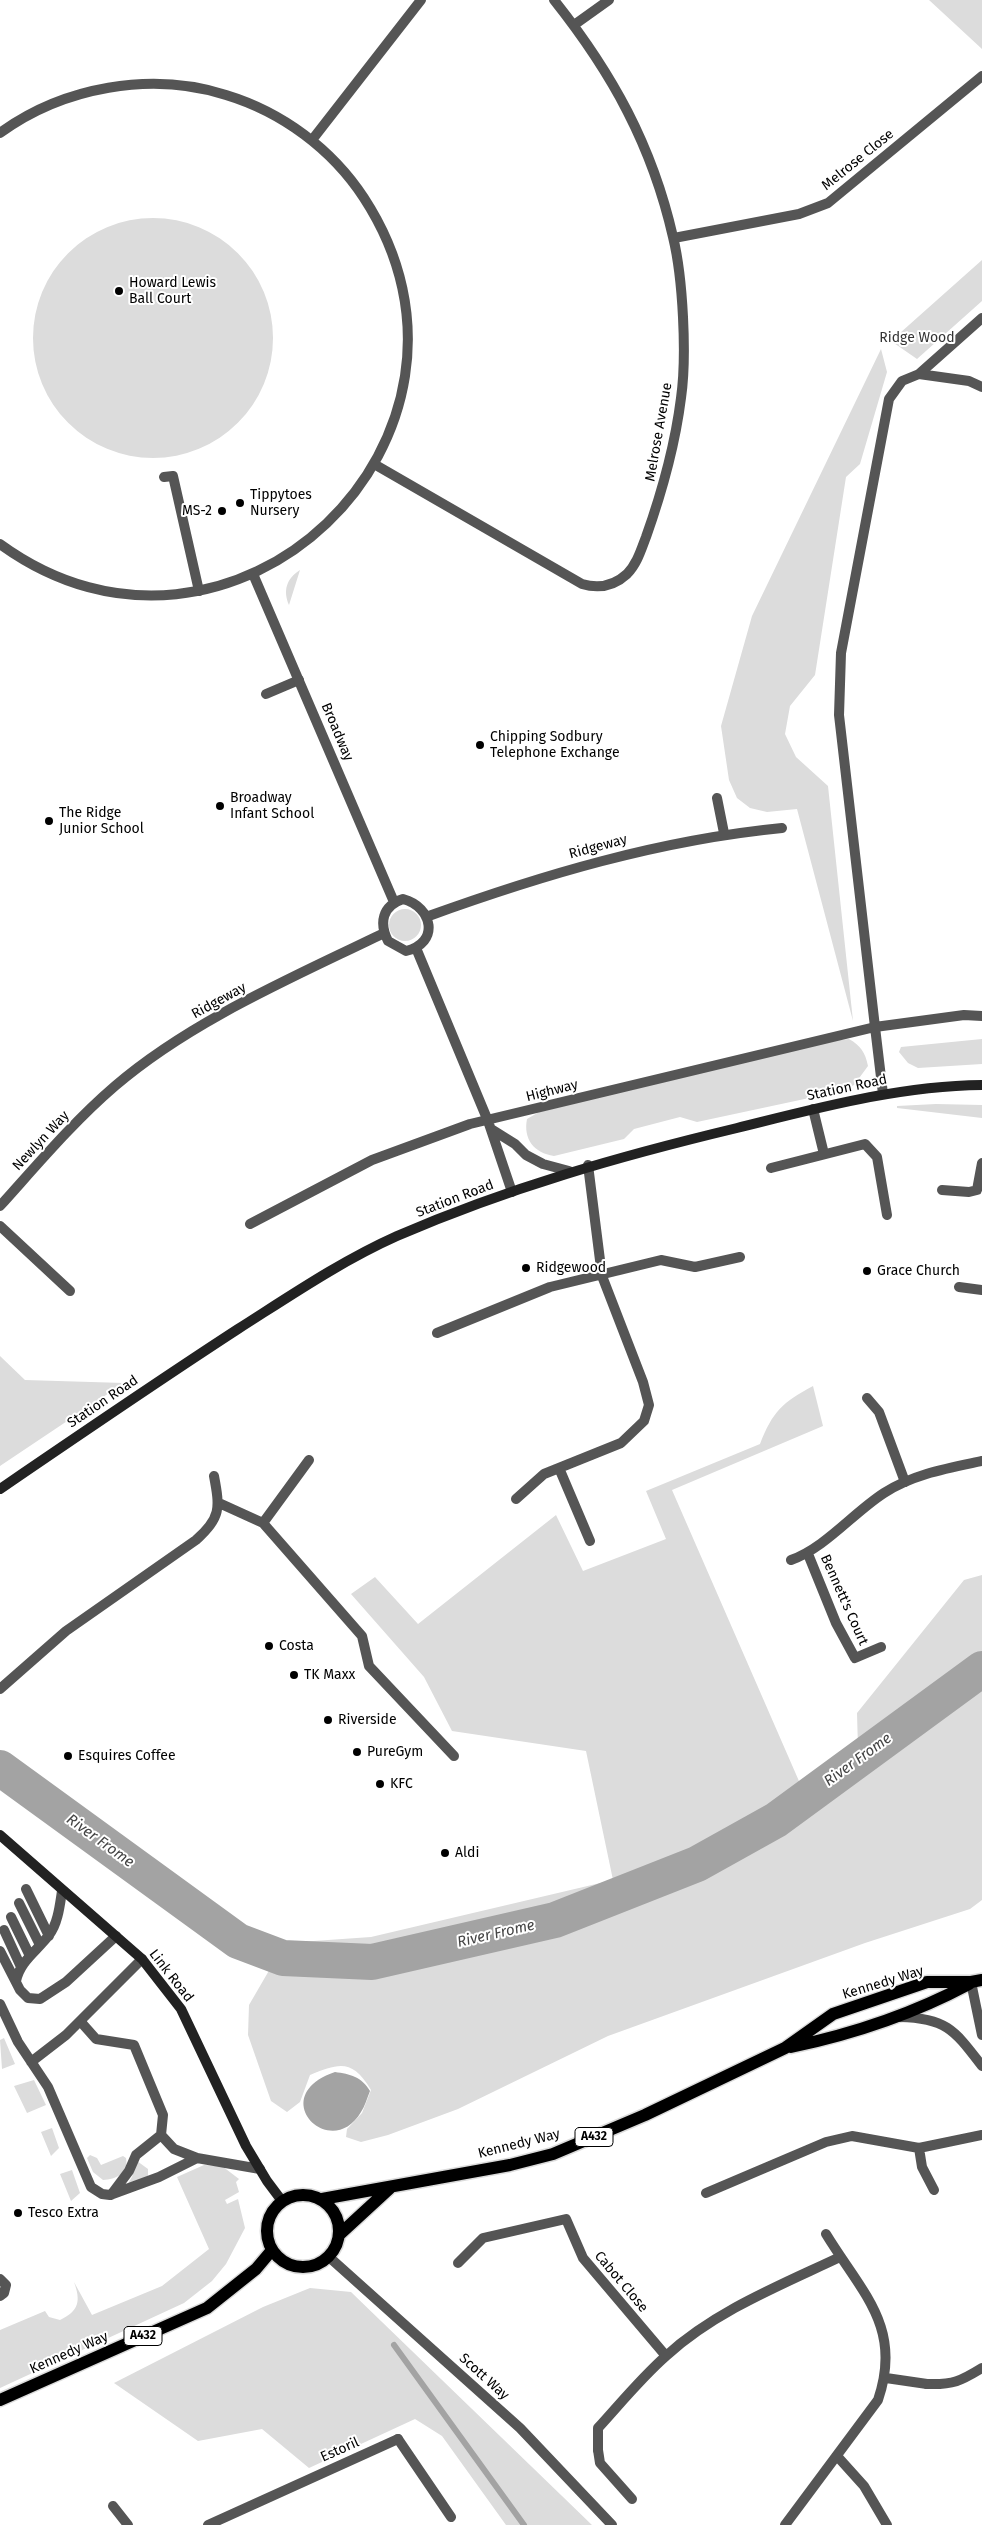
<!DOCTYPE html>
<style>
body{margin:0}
canvas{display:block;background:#fff}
</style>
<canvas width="982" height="2525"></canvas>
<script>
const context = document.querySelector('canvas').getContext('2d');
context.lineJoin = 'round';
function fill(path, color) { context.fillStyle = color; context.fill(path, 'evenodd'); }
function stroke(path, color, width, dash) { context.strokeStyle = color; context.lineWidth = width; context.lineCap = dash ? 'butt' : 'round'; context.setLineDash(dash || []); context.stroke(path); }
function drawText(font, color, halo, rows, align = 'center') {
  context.font = font + ' "Fira Sans",sans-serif'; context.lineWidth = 4; context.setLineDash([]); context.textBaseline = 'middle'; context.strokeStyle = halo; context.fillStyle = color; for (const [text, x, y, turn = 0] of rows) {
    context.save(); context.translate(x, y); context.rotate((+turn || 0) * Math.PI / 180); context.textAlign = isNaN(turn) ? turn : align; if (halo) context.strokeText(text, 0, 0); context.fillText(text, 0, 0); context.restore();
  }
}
fill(new Path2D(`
 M929 0H982V49Z
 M33 338a120 120 0 1 1 240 0a120 120 0 1 1-240 0Z
 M982 260V301L917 359 891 341Z
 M881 349 887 372 860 464 846 477 815 675 790 706 785 734 796 757 828 786 853 1021 797 809 767 812 750 808 737 798 729 780 721 726 752 616Z
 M300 570 289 605C283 591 286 579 300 570Z
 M389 925a16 16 0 1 1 32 0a16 16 0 1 1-32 0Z
 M849 1039C861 1046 865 1052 868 1066L854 1085 842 1091 697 1122 680 1117 634 1129 624 1139 554 1156C534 1153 523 1139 527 1119L539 1112 830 1041Z
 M982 1039V1064L918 1068 908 1063 899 1052 901 1047Z
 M936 1104 982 1105V1118L897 1108V1106Z
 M0 1356 25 1380 124 1383 0 1466Z
 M813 1386 823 1426 672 1490 802 1788 858 1748 857 1713 964 1580 982 1575V1900L970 1909 865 1943 608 2036 458 2109 388 2135 361 2142 346 2137 347 2129 362 2113 371 2090C352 2059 340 2063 310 2075L300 2102 287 2112 271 2101 248 2035 249 2005 285 1943 371 1937 613 1880 586 1751 452 1731 424 1677 351 1594 375 1577 418 1624 556 1515 583 1571 666 1539 646 1491 760 1444C773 1411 782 1403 813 1386Z
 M4 2038 15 2064 2 2069 0 2040Z
 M34 2080 46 2105 27 2113 14 2086Z
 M52 2128 59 2148 51 2156 41 2132Z
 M90 2155 97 2158 101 2165 123 2156 126 2158C129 2174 116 2179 103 2180L93 2172 87 2158Z
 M137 2161 148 2169V2176L127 2185 132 2177Z
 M204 2165 222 2166 239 2179 236 2182 239 2192 225 2200 227 2204 238 2199 245 2228 226 2264 212 2281 184 2303 0 2388V2330L45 2311 49 2317 60 2320C79 2311 81 2301 74 2282L92 2315 162 2286 209 2249 177 2177Z
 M72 2170 80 2193 71 2201 60 2174Z
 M310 2288 351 2292 592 2525H506L442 2436 415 2419 309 2468 262 2429 198 2441 114 2383 263 2307Z`), '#dcdcdc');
fill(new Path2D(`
 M335 2072C350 2074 362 2077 370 2091 367 2098 365 2106 361 2112 331 2163 264 2096 335 2072Z`), '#a3a3a3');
stroke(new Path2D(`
 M394 2345 524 2525`), '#a3a3a3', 6);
stroke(new Path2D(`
 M0 1768 238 1941 283 1958 372 1962 555 1920 697 1864 776 1820 982 1669`), '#a3a3a3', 36);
const primary = new Path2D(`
 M791 2047C853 2034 913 2014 969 1984
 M267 2231a36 36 0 1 1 72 0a36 36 0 1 1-72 0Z
 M322 2199 510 2165 553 2154 645 2115 785 2048 833 2014 927 1982H971L982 1980
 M340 2234 390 2188
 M0 2400 207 2308 256 2269 272 2250`);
stroke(primary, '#dbdbdb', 15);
stroke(new Path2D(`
 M982 318 919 374 902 381 889 399 841 653 839 715 875 1027 964 1015 982 1016
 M919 374 969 381 982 387
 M164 477 173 476 199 591
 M266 694 299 680
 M813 1109 824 1154
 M771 1168 865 1144 877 1157 887 1215
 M942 1190 969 1192 977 1190 982 1163
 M437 1333 550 1287 661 1260 695 1267 740 1257
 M867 1398 879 1412 905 1482
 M559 1468 590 1541
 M516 1499 544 1474 621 1443 644 1421 649 1405 643 1382 602 1276 588 1165
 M219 1503 263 1523 362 1636 369 1666 454 1756
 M263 1523 309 1460
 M0 1689 66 1631 196 1540C221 1518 220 1508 214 1476
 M26 1889 49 1936
 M19 1903 40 1945
 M11 1917 30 1956
 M4 1930 21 1967
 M0 1951 20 1990 28 1998 40 1999 66 1982 116 1936
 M16 1981C20 1961 37 1951 49 1935 58 1924 60 1904 62 1891
 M0 2004 18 2042 48 2087 91 2187 102 2194 110 2195 159 2177 197 2158 260 2169
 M80 2021 96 2039 134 2045 163 2115 161 2135 136 2155 129 2171 111 2195
 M31 2062 66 2035 142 1959
 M161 2135 174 2149 197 2158
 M919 2148 922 2167 934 2190
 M706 2193 826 2142 852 2136 919 2148 982 2135
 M0 2279 6 2285 4 2293 0 2296
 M927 2384C953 2385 961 2381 982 2368
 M398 2439 451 2517
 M598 2450 600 2463 632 2499
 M837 2456 864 2486 887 2525`), '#555', 10);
stroke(new Path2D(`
 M574 25 609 0
 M0 133C63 87 151 71 226 95 282 112 332 149 364 198 519 436 231 712 0 544
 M312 140 421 0
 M674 238 799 214 828 203 982 76
 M374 464 582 584C599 589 614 586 627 574 637 564 641 550 646 537 662 492 675 446 681 398 687 356 683 278 673 237 652 145 612 73 554 0
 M253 574 394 902
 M717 798 724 833
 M403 899C433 907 440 943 406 951L388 941C379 923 382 906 403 899Z
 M426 917C542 875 659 840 782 828
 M416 948 488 1121 512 1192
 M491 1129 515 1144 526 1155 543 1164 569 1171
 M0 1206C37 1165 73 1122 115 1086 192 1020 294 977 384 933
 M250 1224 372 1160 470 1124 875 1027 883 1094
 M0 1226 70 1291
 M959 1287 982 1290
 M808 1554 836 1623 855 1658 881 1647
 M791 1560C825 1548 853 1513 884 1493 913 1474 949 1468 982 1461
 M971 1982 982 2035
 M900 2017C947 2018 955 2031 982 2066
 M458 2263 483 2238 566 2219 583 2258 666 2356
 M886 2378 927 2384
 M598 2450V2428C620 2404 641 2378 666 2356 715 2311 781 2285 840 2257
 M113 2506 128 2525
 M208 2525 398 2439
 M785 2525 878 2400C903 2327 862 2293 826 2234`), '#555', 10);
stroke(new Path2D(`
 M329 2257 520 2428 612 2525`), '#555', 10);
stroke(new Path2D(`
 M0 1489C79 1435 158 1381 238 1329 290 1296 341 1261 397 1236 508 1188 620 1156 737 1128 818 1108 898 1086 982 1085
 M0 1835 142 1959 181 2009 246 2146 267 2181 282 2201`), '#222', 10);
stroke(primary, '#000', 12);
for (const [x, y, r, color] of [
 [119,291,5,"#000"],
 [240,503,5,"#000"],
 [222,511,5,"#000"],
 [480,745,5,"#000"],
 [220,806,5,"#000"],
 [49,821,5,"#000"],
 [526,1268,5,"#000"],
 [867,1271,5,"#000"],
 [269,1646,5,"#000"],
 [294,1675,5,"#000"],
 [328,1720,5,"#000"],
 [357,1752,5,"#000"],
 [68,1756,5,"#000"],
 [380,1784,5,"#000"],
 [445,1853,5,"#000"],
 [18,2213,5,"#000"]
]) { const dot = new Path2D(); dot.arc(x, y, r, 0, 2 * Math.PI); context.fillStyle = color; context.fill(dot); stroke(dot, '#fff', 2); }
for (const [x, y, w] of [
 [594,2137,38],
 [143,2336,38]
]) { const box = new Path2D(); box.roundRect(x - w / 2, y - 9.5, w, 19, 4); context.fillStyle = '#fff'; context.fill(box); stroke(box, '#000', 1); }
drawText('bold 12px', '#000', null, [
 ["A432",594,2137],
 ["A432",143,2336]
]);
drawText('14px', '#000', '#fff', [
 ["Melrose Close",858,160,-39],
 ["Melrose Avenue",659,432,-80],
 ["Broadway",337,732,67],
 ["Ridgeway",598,847,-15],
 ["Ridgeway",219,1001,-29],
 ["Station Road",847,1088,-12],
 ["Highway",552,1091,-14],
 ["Newlyn Way",41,1141,-47],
 ["Station Road",455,1199,-21],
 ["Station Road",103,1402,-34],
 ["Bennett's Court",844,1600,66],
 ["Link Road",171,1976,52],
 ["Kennedy Way",883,1983,-17],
 ["Kennedy Way",519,2144,-14],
 ["Cabot Close",621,2282,50],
 ["Kennedy Way",69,2353,-24],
 ["Scott Way",484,2377,42],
 ["Estoril",340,2450,-24]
]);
drawText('14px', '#000', '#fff', [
 ["Howard Lewis",129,283],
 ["Ball Court",129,299],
 ["Tippytoes",250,495],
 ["Nursery",250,511],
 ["MS-2",212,511,"right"],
 ["Chipping Sodbury",490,737],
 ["Telephone Exchange",490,753],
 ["Broadway",230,798],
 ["Infant School",230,814],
 ["The Ridge",59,813],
 ["Junior School",59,829],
 ["Ridgewood",536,1268],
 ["Grace Church",877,1271],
 ["Costa",279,1646],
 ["TK Maxx",304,1675],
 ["Riverside",338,1720],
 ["PureGym",367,1752],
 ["Esquires Coffee",78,1756],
 ["KFC",390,1784],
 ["Aldi",455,1853],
 ["Tesco Extra",28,2213]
], 'left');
drawText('14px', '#333', '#fff', [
 ["Ridge Wood",917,338]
]);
drawText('italic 15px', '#444', '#fff', [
 ["River Frome",858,1760,-36],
 ["River Frome",100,1841,36],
 ["River Frome",496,1934,-13]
]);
</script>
